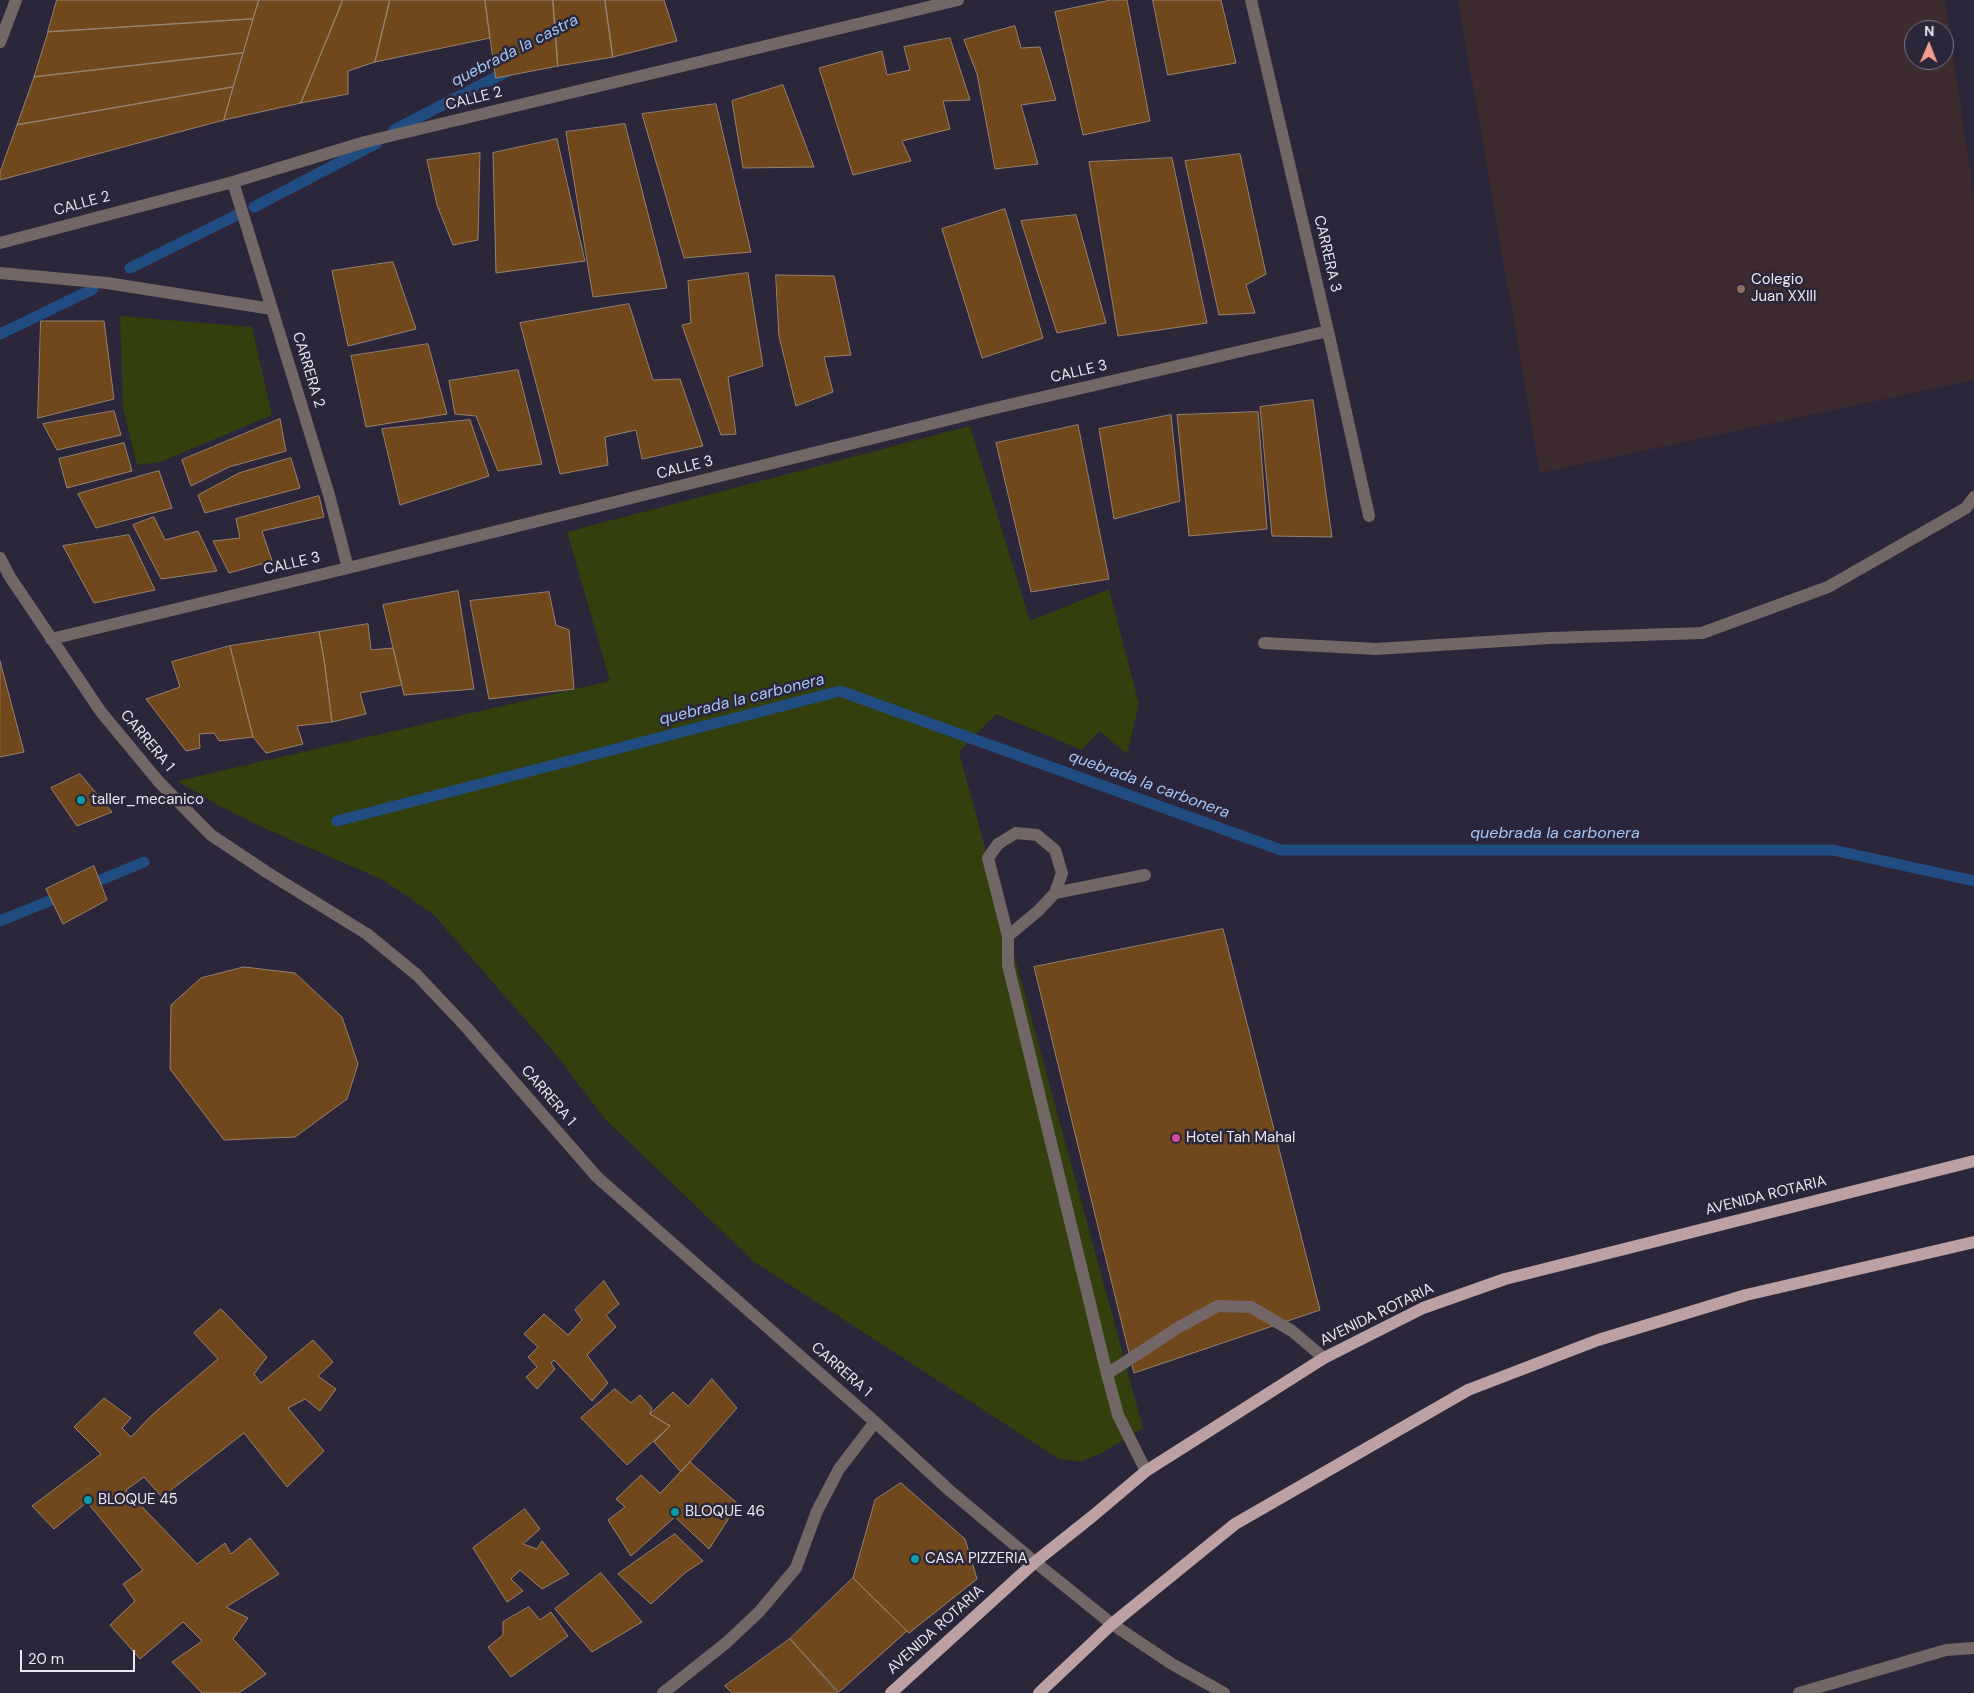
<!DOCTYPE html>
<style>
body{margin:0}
#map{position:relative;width:1974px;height:1693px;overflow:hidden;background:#2b2639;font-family:"DM Sans",sans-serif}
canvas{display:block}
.north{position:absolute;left:1904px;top:20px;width:50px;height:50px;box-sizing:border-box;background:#2b2639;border:1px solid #777384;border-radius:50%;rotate:1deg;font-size:14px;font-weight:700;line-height:20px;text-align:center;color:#e9e7f4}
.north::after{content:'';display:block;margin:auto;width:18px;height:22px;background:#f59d8e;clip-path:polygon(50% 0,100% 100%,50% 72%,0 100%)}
.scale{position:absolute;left:20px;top:1650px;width:115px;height:22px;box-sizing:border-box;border:2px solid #e9e7f4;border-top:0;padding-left:6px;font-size:15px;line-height:18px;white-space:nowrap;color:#e9e7f4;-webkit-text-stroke:4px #2b2639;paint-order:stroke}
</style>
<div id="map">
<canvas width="1974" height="1693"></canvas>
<div class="north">N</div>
<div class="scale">20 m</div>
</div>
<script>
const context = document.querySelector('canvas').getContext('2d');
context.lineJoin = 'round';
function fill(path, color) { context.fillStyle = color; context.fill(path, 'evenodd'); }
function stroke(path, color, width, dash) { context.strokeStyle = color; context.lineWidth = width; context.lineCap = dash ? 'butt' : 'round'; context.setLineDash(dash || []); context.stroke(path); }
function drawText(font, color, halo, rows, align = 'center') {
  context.font = font + ' "DM Sans",sans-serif'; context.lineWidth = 5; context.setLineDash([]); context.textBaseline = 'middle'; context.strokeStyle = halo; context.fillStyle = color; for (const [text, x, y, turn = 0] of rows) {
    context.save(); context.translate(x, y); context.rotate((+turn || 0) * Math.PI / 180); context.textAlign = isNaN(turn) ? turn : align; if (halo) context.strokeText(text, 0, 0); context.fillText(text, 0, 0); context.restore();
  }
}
fill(new Path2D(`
 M1458 0H1945L1974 197V380L1540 473ZM1914 30H1944V60H1914Z`), '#3e2b30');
fill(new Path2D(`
 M120 316 252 327 272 415 160 462 137 465 123 408Z
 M970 426 1030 621 1109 589 1139 704 1127 754 1099 731 1082 750 996 714 959 752 1143 1428 1102 1453 1080 1462 1059 1459 753 1261 605 1119 558 1057 433 914 383 880 264 828 218 805 177 781 610 681 567 532Z`), '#333f0d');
stroke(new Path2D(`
 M394 130 508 71
 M254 207 377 143
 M130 268 237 215
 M0 334 93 289
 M337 821 840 691 1281 850H1833L1974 881
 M86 886 144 862
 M0 921 64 895`), '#214c81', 11);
const building = new Path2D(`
 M57 0H259L253 19 48 32Z
 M259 0H343L301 103 224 120Z
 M343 0H390L375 62 348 71V94L301 103Z
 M390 0H485L490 38 375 62Z
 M485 0H553L558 66 496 78Z
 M553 0H605L613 57 558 66Z
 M605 0H664L677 41 613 57Z
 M1111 0H1127L1150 121 1083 135 1055 12Z
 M1153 0H1221L1236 63 1168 75Z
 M253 19 243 53 34 77 48 32Z
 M1015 26 1021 48 1040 47 1056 100 1021 105 1038 164 995 169 977 74 964 40Z
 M950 38 970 100 943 101 950 129 902 141 911 161 853 175 819 68 882 51 887 75 910 70 904 47Z
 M243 53 233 87 17 125 34 77Z
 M783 85 814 167 743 168 732 101Z
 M233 87 224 120 0 180V172L17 125Z
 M716 104 751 252 684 258 642 114Z
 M625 124 667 288 593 297 566 132Z
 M557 139 585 261 496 273 493 153Z
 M480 153 478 240 453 245 437 205 427 160Z
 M1240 154 1266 274 1246 285 1255 313 1219 315 1185 161Z
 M1172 158 1207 323 1118 336 1089 162Z
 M1005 209 1043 338 982 358 942 229Z
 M1076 215 1106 323 1057 333 1021 221Z
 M393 262 416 329 348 346 332 271Z
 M748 273 763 366 728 377 736 434 721 435 682 325 691 323 688 281Z
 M776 275 834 276 851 355 824 357 833 392 796 406 779 336Z
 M629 304 653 380 680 379 703 446 642 459 636 430 605 437 608 465 560 474 520 323Z
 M41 321H104L114 399 38 418Z
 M428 344 447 414 366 427 351 356Z
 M518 370 542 464 498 471 476 416 455 414 449 381Z
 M1313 400 1332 537 1272 536 1260 407Z
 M114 411 121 435 57 450 43 424Z
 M1258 412 1267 529 1189 536 1177 415Z
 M1171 415 1180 501 1114 519 1099 429Z
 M280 419 286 451 229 467 191 486 182 460Z
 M470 420 489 476 400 505 382 429Z
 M1078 425 1109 579 1031 592 996 443Z
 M124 443 132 471 67 488 59 459Z
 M291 458 300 488 205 513 198 495 239 473Z
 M159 471 172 508 96 528 78 494Z
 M319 496 324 517 262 531 272 561 229 573 213 541 240 538 236 519Z
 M154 517 165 540 198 531 217 571 161 579 133 525Z
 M129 535 155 590 94 603 63 546Z
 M458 591 474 689 404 695 383 605Z
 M549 592 556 625 569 630 574 689 489 699 470 601Z
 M368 624 371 650 393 648 402 685 360 693 366 714 332 722 324 659 319 632Z
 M319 632 324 659 332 722 297 726 303 744 266 753 253 737 230 646Z
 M230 646 253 737 219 741 214 733 199 734 200 748 186 751 146 699 180 687 172 662Z
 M0 661 24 752 0 757Z
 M80 774 112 812 77 826 51 788Z
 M94 866 107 900 63 924 46 889Z
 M1223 929 1320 1310 1134 1373 1034 967Z
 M244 967 295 973 342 1017 358 1064 347 1099 295 1137 224 1140 170 1069 171 1005 201 978Z
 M604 1281 619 1304 606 1315 616 1327 587 1355 608 1383 592 1401 554 1360 551 1363 555 1369 537 1389 526 1377 537 1367 528 1357 538 1347 524 1334 544 1314 568 1335 582 1320 575 1310Z
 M221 1309 267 1357 254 1374 261 1383 313 1340 333 1362 318 1376 336 1389 320 1411 305 1399 288 1408 324 1451 287 1487 244 1433 162 1497 144 1477 126 1490 197 1564 225 1543 231 1554 250 1538 279 1574 226 1607 248 1618 233 1639 266 1674 239 1693H202L172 1662 202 1641 183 1622 140 1659 110 1625 135 1601 123 1584 143 1570 87 1502 54 1529 32 1506 101 1454 74 1427 104 1398 131 1418 122 1428 131 1437 152 1415 218 1359 194 1333Z
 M712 1379 737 1408 681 1472 654 1442 670 1426 650 1414 673 1392 688 1406Z
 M615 1389 631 1403 640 1395 652 1408 650 1414 670 1426 627 1465 581 1418Z
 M690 1462 738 1504 709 1549 675 1517 631 1556 608 1520 625 1507 616 1499 641 1475 660 1493Z
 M901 1483 965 1539 977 1579 909 1633 853 1578 875 1500Z
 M525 1509 540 1529 523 1544 537 1549 542 1541 569 1574 542 1589 520 1570 511 1579 523 1591 507 1602 473 1548Z
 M675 1534 703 1561 686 1572 651 1604 618 1574Z
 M601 1573 642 1622 592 1652 555 1609Z
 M853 1578 907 1631 839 1692 790 1639Z
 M529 1607 540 1620 551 1612 568 1636 511 1677 488 1647 503 1635V1622Z
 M790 1639 838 1693H732L725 1686Z`);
fill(building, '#71481b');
stroke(building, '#958270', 1);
stroke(new Path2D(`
 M1251 0 1328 331 1369 516
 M0 42 16 0
 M233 182 329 495 348 568
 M0 243 233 182 365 142 958 0
 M0 273 107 283 272 309
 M0 558 10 577 101 712 159 782 211 835 268 873 367 934 417 975 467 1028 597 1177 875 1422 949 1490 1035 1562 1112 1624 1172 1664 1224 1693
 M51 639 348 568 987 410 1328 331
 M1264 643 1376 649 1550 638 1702 633 1828 587 1966 508 1974 497
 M1055 893 1145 875
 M1008 936 1038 911 1055 893 1062 873 1055 850 1037 835 1016 833 998 844 988 858 1008 936V965L1107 1374 1118 1415 1146 1471
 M1107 1374 1179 1327 1218 1306 1251 1307 1292 1331 1324 1358
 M663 1693 726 1643 759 1612 796 1568 817 1511 839 1469 875 1422
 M1799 1693 1946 1650 1974 1648`), '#726667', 12);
stroke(new Path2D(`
 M891 1693 1035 1562 1094 1515 1146 1471 1324 1358 1423 1308 1505 1279 1974 1161
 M1039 1693 1112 1624 1235 1524 1468 1390 1598 1340 1746 1295 1974 1242`), '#bba1a4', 12);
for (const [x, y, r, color] of [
 [1741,289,5,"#8d6e63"],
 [81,800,5,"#0f9aa8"],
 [1176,1138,5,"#d1479c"],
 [88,1500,5,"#0f9aa8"],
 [675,1512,5,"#0f9aa8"],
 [915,1559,5,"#0f9aa8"]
]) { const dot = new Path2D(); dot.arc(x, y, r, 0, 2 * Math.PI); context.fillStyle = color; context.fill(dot); stroke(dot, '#2b2639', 2); }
drawText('15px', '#e9e7f4', '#2b2639', [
 ["CALLE 2",474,99,-14],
 ["CALLE 2",82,204,-15],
 ["CARRERA 3",1327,254,77],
 ["CARRERA 2",308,370,73],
 ["CALLE 3",1079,372,-13],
 ["CALLE 3",685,468,-14],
 ["CALLE 3",292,564,-13],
 ["CARRERA 1",147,741,50],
 ["CARRERA 1",548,1096,49],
 ["AVENIDA ROTARIA",1766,1196,-14],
 ["AVENIDA ROTARIA",1377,1315,-26],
 ["CARRERA 1",841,1370,41],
 ["AVENIDA ROTARIA",936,1630,-42]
]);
drawText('15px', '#e9e7f4', '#2b2639', [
 ["Colegio",1751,280],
 ["Juan XXIII",1751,297],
 ["taller_mecanico",91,800],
 ["Hotel Tah Mahal",1186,1138],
 ["BLOQUE 45",98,1500],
 ["BLOQUE 46",685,1512],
 ["CASA PIZZERIA",925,1559]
], 'left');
drawText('italic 16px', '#a2c7f7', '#2b2639', [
 ["quebrada la castra",515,51,-27],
 ["quebrada la carbonera",742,700,-14],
 ["quebrada la carbonera",1149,785,20],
 ["quebrada la carbonera",1555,834]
]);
</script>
